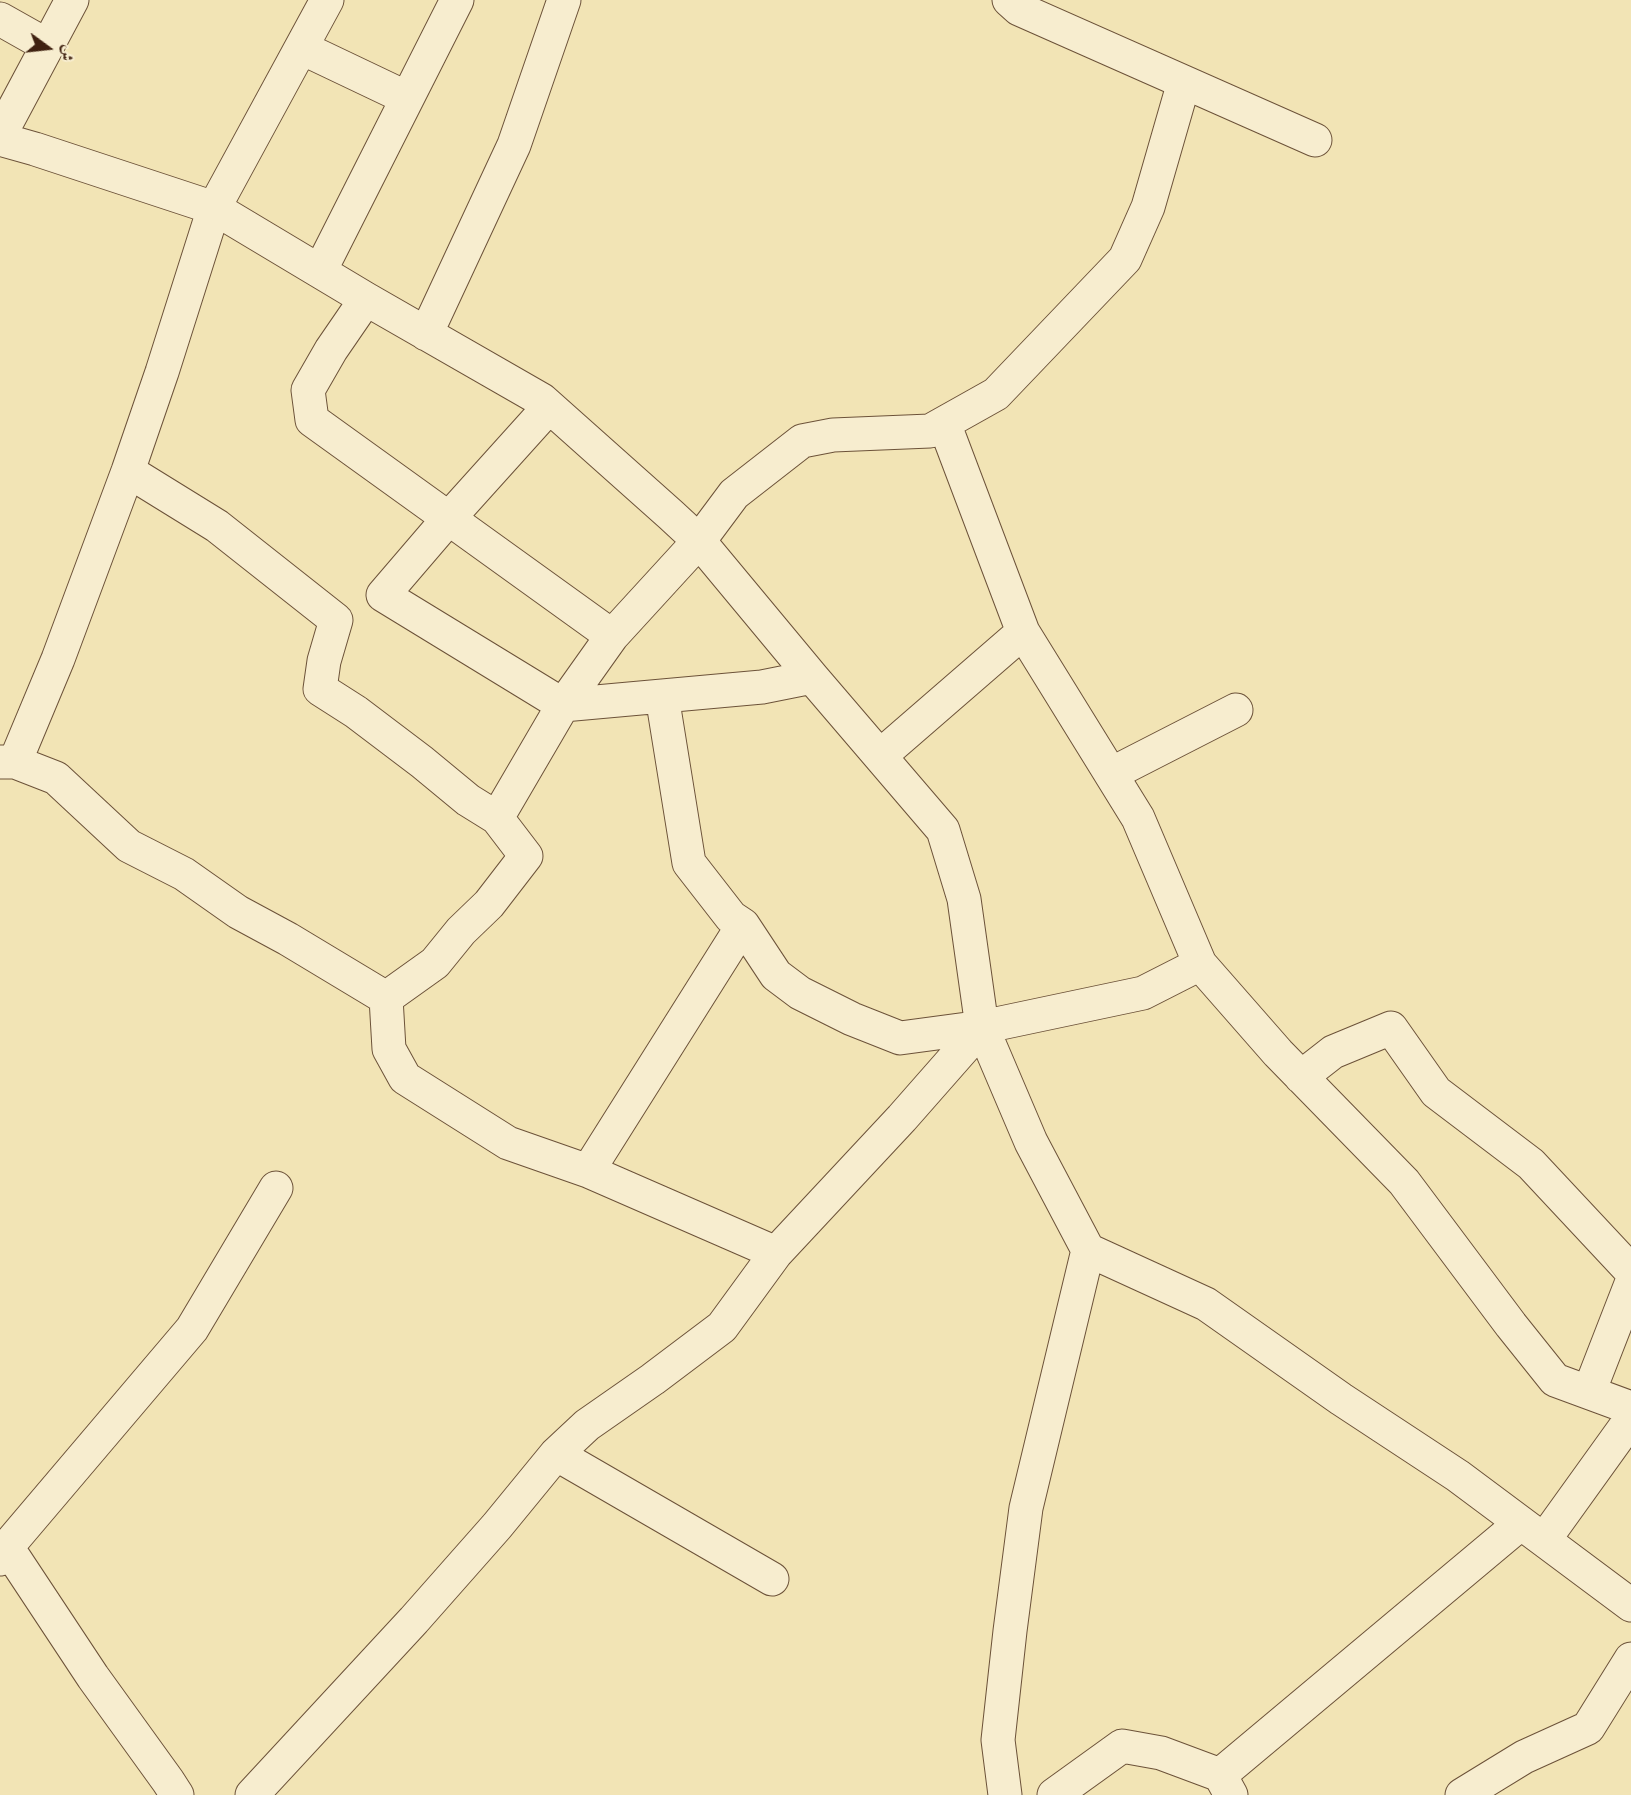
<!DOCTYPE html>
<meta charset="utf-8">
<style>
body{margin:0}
#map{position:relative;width:1631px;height:1795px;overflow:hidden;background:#f2e4b5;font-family:"Sorts Mill Goudy",Amiri,serif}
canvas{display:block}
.north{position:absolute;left:18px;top:18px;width:60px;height:60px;-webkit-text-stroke:4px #f7edcf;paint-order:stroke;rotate:105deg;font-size:16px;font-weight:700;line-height:24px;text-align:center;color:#3f2110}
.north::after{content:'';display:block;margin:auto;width:21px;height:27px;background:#3f2110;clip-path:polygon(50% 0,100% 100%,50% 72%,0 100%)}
</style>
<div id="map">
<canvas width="1631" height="1795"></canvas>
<div class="north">ش</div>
</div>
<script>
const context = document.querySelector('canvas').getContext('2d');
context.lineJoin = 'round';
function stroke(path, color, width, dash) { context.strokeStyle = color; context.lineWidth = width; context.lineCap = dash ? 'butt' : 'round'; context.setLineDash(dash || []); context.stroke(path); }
const minor = new Path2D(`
 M1009 0 1019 9 1315 140
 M0 19 48 46
 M302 48 407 98
 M0 135 72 0
 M0 139 35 149 214 208 366 299 542 400 671 515 699 541 812 677 943 830 964 899 982 1027 1031 1142 1088 1250 1206 1304 1341 1399 1458 1476 1631 1605
 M320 271 457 0
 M366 299 331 350 308 390 312 420 612 636
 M426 334 514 145 564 0
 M549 407 449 518 383 595 563 705 762 687 812 677
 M1023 632 1138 818 1200 964
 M662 696 689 863 731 917 743 925 776 975 800 993 852 1019 900 1038 982 1027 1143 993 1200 964 1278 1053 1404 1182 1511 1325 1555 1380 1631 1408
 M880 756 1023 632 944 423
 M0 762H15L58 659 128 471 162 372 214 208 327 0
 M15 762 56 778 129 846 184 874 238 912 288 939 386 998 435 963 461 931 489 904 526 856 497 818 468 800 422 762 356 712 320 689 324 661 336 620 217 526 128 471
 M1111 774 1236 710
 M497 818 563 705 612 636 699 541 734 494 802 441 833 435 930 431 996 394 1125 259 1148 207 1184 82
 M743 925 588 1171 776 1253
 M386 998 389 1049 405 1078 508 1143 588 1171
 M1301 1077 1333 1052 1391 1028 1436 1092 1531 1164 1631 1271
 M1589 1392 1631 1284
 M556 1454 772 1579
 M1544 1540 1631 1419
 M7 1547 93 1677 168 1781 177 1795
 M0 1559 7 1547 192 1329 276 1188
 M252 1795 414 1620 497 1526 556 1454 587 1425 653 1379 722 1327 776 1253 902 1118 982 1027
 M1005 1795 998 1740 1010 1631 1026 1508 1088 1250
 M1054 1795 1122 1746 1161 1753 1220 1775
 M1231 1795 1220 1775 1521 1523
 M1462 1795 1524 1757 1588 1728 1631 1659`);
stroke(minor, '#6c5239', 35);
stroke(minor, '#f7edcf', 33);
</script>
